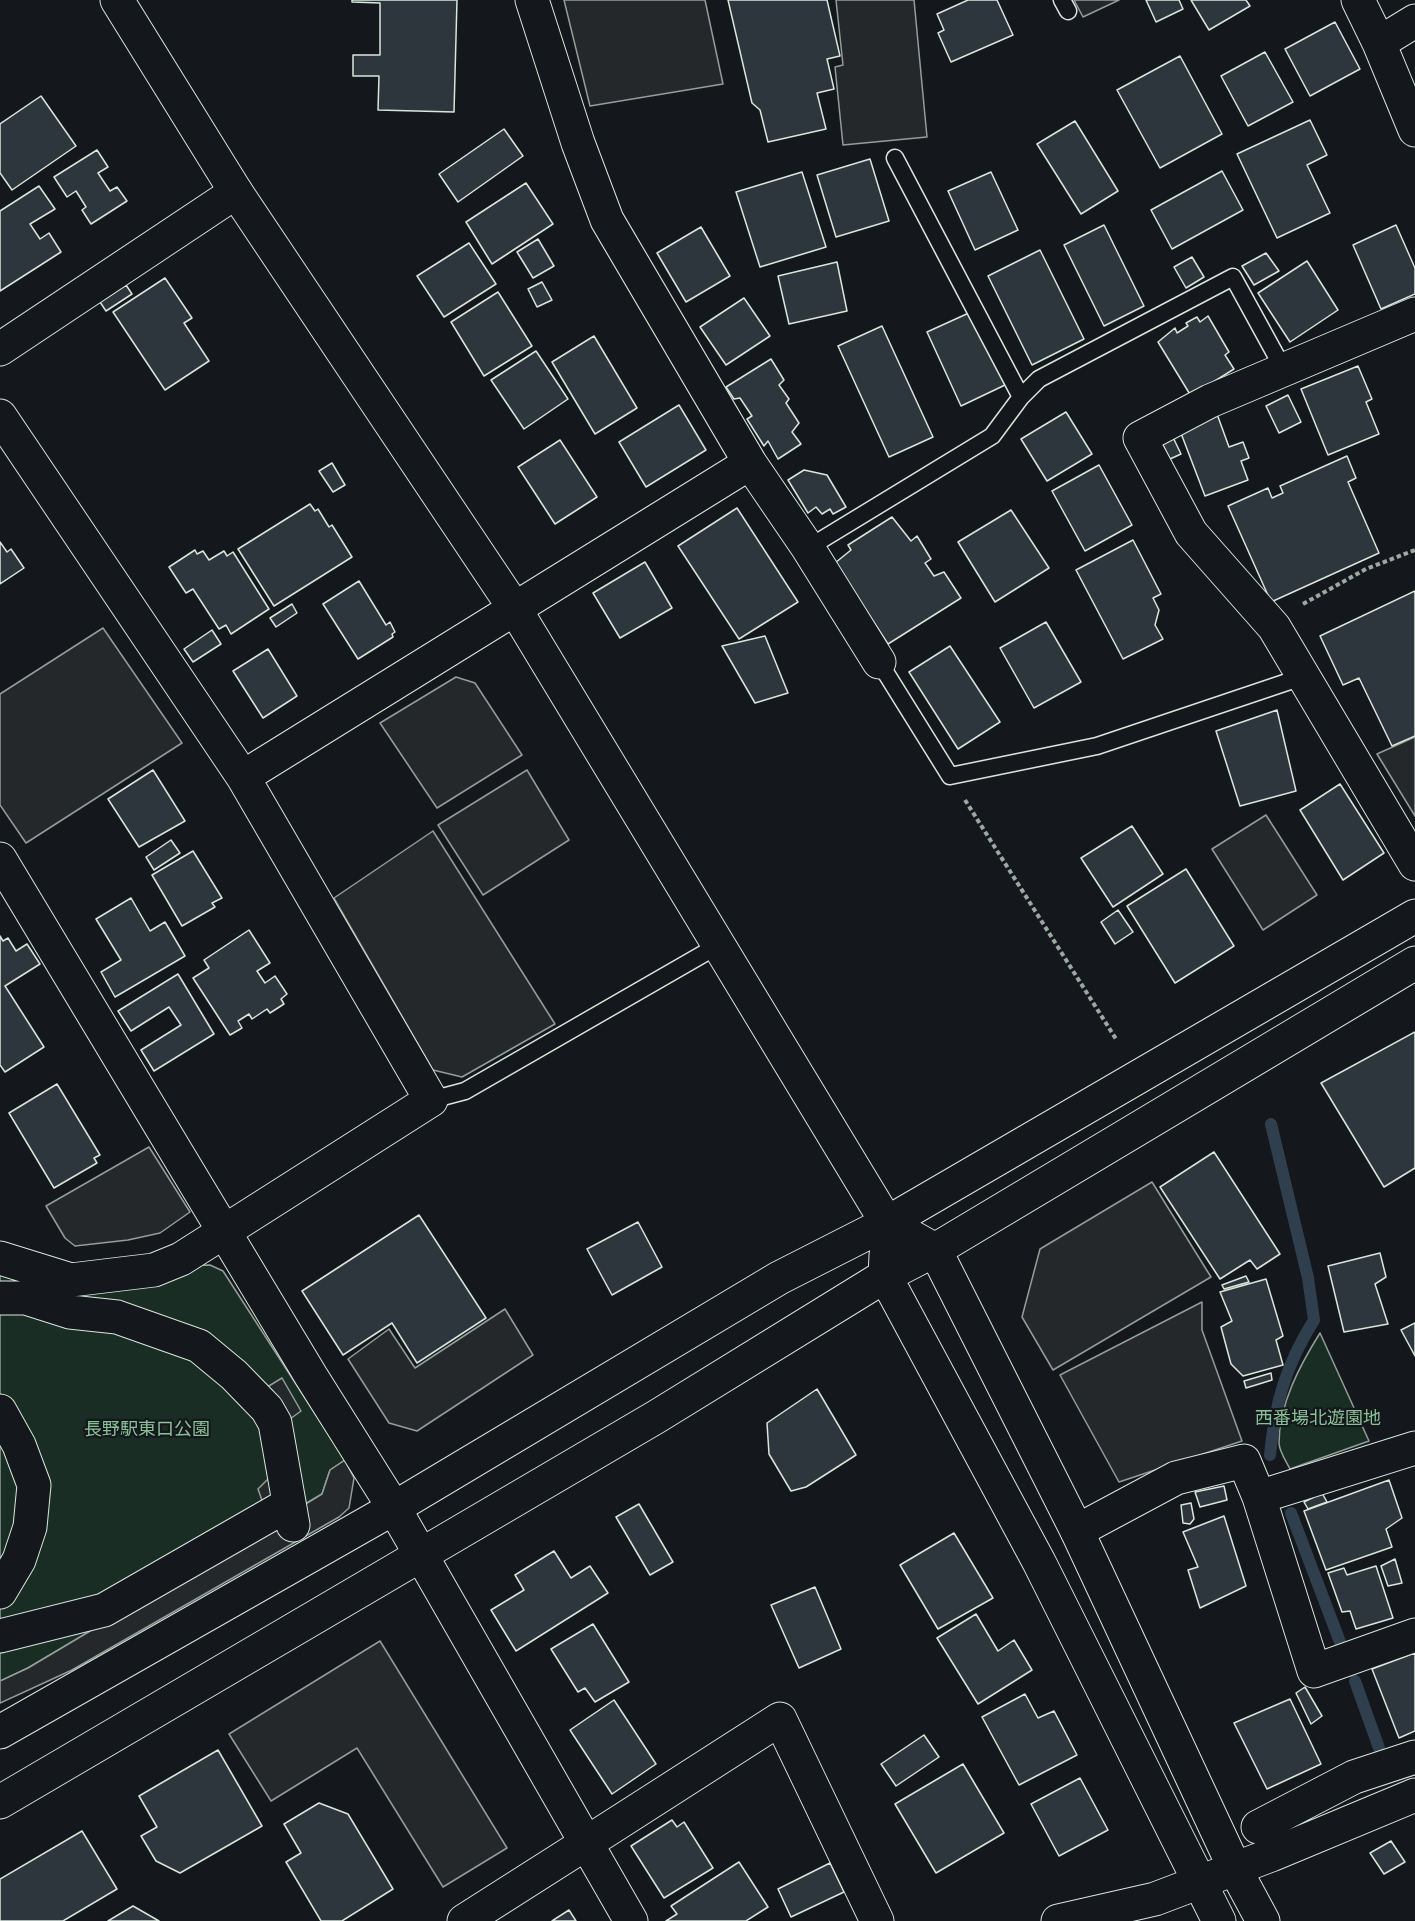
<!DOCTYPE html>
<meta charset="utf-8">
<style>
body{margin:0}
canvas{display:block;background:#14181c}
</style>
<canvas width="1415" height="1921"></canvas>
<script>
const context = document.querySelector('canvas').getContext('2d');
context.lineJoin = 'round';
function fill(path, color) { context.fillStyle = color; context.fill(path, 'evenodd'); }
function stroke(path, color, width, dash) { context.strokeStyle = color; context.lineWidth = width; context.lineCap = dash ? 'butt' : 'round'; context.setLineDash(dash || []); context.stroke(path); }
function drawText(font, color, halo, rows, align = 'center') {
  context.font = font + ' "PT Sans Narrow","Noto Sans JP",sans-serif'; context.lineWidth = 4.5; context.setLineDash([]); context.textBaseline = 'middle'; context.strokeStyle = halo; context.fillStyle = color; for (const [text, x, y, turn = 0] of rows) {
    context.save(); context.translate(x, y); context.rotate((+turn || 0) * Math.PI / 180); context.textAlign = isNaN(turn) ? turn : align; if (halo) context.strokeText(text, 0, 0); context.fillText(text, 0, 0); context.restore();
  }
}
const green = new Path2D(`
 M210 1265 223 1271 345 1460 330 1470 322 1494 28 1668 0 1681V1269Z
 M1320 1333 1369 1441 1290 1469C1286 1461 1279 1451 1279 1443 1279 1404 1300 1365 1320 1333Z`);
fill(green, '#1a2d24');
stroke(green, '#939e99', 1.5);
const parking = new Path2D(`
 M564 0H705L723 84 590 106Z
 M836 0H914L927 137 843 145 835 67 843 65Z
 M1074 0H1119L1083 17Z
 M103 628 182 743 26 843 0 805V694Z
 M456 677 475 683 522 755 437 808 380 723Z
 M1415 737V816L1377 754Z
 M527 770 569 840 483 895 438 825Z
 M1266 815 1317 895 1263 930 1212 849Z
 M433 831 555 1024 462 1077 433 1070 334 898Z
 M149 1147 190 1212 160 1233 128 1240 75 1246 65 1238 46 1206Z
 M1152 1182 1211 1277 1053 1370 1022 1317 1040 1249Z
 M1202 1302V1330L1242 1441 1119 1482 1060 1375Z
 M505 1309 533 1355 417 1431 389 1423 348 1359 389 1329 415 1368Z
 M282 1378 301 1411 279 1427 304 1505 322 1494 330 1470 345 1460 354 1478 349 1508 339 1517 72 1670 0 1703V1681L28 1668 107 1621 98 1600 265 1509 258 1489 271 1476 262 1429 244 1401Z
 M380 1641 507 1848 443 1887 357 1748 271 1801 229 1734Z`);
fill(parking, '#24282b');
stroke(parking, '#939e99', 1.5);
stroke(new Path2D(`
 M1270 1455C1275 1402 1286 1365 1314 1320L1308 1278 1271 1124
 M1291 1513 1340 1642
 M1355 1681 1379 1748`), '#2f3f4d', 12);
const building = new Path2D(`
 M352 0H457L454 112 378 110 379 76H353V55H380V3L352 2Z
 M728 0H827L840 56 827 59 834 89 817 93 826 129 768 142 760 110 752 103Z
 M968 0H997L1013 35 951 62 938 33 944 30 937 14Z
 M1146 0H1179L1183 9 1156 22Z
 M1191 0H1246L1250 6 1209 30Z
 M1335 22 1360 69 1310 96 1285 49Z
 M1265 52 1293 102 1248 126 1221 76Z
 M1180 56 1222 134 1160 168 1117 90Z
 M41 96 76 146 12 190 0 173V124Z
 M1310 120 1327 155 1307 165 1330 213 1277 238 1237 154Z
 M1075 121 1118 191 1081 214 1037 144Z
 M504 129 523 156 458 202 439 174Z
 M97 150 108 167 98 173 110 191 117 187 127 201 91 224 82 210 86 207 76 191 67 197 54 177Z
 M870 159 889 221 836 237 817 175Z
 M1222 171 1243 210 1172 249 1151 210Z
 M802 172 826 247 760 267 736 192Z
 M991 172 1018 230 975 250 948 191Z
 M526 183 553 224 492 264 466 222Z
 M39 186 55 209 30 224 40 239 49 233 61 252 0 291V211Z
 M1104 225 1144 306 1104 326 1064 245Z
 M1396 225 1415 268V294L1381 309 1353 245Z
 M701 227 730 276 686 302 657 253Z
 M538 239 554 266 533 278 517 252Z
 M469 243 496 284 444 317 417 276Z
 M1040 250 1084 339 1032 365 988 276Z
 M1266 253 1279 271 1254 285 1242 266Z
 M1192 257 1204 277 1186 288 1174 267Z
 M1307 261 1338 310 1290 342 1258 293Z
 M837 262 847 311 789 324 778 276Z
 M165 278 192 318 184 323 209 361 165 390 113 312Z
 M542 282 552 300 537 307 528 289Z
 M126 285 132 294 106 311 100 302Z
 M498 292 532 346 484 376 451 322Z
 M744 298 770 336 726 365 700 327Z
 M971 312 1005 385 961 406 927 332Z
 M1208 316 1229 352 1225 355 1234 369 1191 396 1158 342 1175 328 1177 333 1188 326 1186 323 1197 317 1200 322Z
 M882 326 933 437 889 457 838 346Z
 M594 336 637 408 595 434 552 362Z
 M536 351 568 399 524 429 491 380Z
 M771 359 784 380 779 385 789 399 786 403 799 423 792 432 801 444 778 459 768 441 764 446 747 419 752 416 740 398 734 399 726 387Z
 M1358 366 1372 399 1366 402 1379 434 1328 455 1301 389Z
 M1288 395 1301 422 1279 433 1266 406Z
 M679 405 706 450 646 487 619 442Z
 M1066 412 1092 454 1047 481 1021 439Z
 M1217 414 1229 447 1243 442 1249 458 1241 461 1248 480 1205 496 1179 428Z
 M1169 429 1181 454 1170 459 1158 435Z
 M560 440 597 497 555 524 518 467Z
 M1347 456 1356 478 1348 482 1379 553 1271 602 1228 506 1268 488 1272 498 1283 493 1280 486Z
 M332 463 345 485 333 492 319 471Z
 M1099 465 1132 525 1085 551 1052 491Z
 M804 470 827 475 846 507 833 514 830 509 822 514 816 507 808 513 788 480Z
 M310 504 315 511 318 509 329 527 332 525 352 557 274 606 238 549Z
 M737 508 798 602 739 639 678 546Z
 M1011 510 1049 568 995 602 958 542Z
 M892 517 911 541 917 536 931 559 925 563 934 576 944 572 961 598 888 644 835 563 851 550 848 545Z
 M1133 540 1161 594 1153 598 1159 610 1155 625 1163 639 1123 659 1076 570Z
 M0 542 7 552 11 549 24 568 0 584Z
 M195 550 197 554 203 551 209 560 224 551 227 556 233 552 269 609 231 634 226 625 219 629 193 589 186 593 169 567Z
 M645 562 672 608 620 638 593 593Z
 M359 581 386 625 390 622 395 632 392 634 393 637 358 659 323 604Z
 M1415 591V736L1392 746 1359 678 1343 685 1320 636Z
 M292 604 297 613 276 627 270 618Z
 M1046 622 1081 682 1034 708 1000 648Z
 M212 630 221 644 193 662 184 649Z
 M765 636 788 693 755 703 722 646Z
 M950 646 1000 722 958 749 909 672Z
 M268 649 297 696 263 718 233 671Z
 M1277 710 1296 791 1240 806 1216 731Z
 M153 770 185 821 139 847 108 799Z
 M1340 784 1384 853 1343 880 1300 810Z
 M1132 826 1163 874 1113 907 1081 858Z
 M171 840 180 853 154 870 146 857Z
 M193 851 222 898 212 903 215 907 182 926 152 875Z
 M1186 869 1234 946 1175 983 1127 906Z
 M131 898 150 931 165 922 185 956 115 997 101 972 121 960 96 919Z
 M1118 910 1133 932 1115 944 1101 922Z
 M249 930 270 963 257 971 265 983 275 976 287 994 281 999 284 1004 270 1013 267 1009 252 1019 249 1014 238 1021 242 1028 230 1035 193 978 209 968 204 960Z
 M0 936 3 941 8 938 16 951 27 944 40 964 5 986 44 1047 5 1072 0 1065Z
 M178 974 214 1034 154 1071 141 1050 181 1025 169 1007 131 1031 118 1011Z
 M1415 1032V1168L1384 1187 1321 1083Z
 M57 1084 100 1155 94 1158 97 1163 54 1188 9 1113Z
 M1214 1152 1280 1254 1257 1269 1250 1260 1220 1279 1160 1187Z
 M419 1215 486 1318 417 1363 392 1323 343 1355 302 1291Z
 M638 1222 662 1267 612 1295 587 1249Z
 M1380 1253 1386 1277 1375 1284 1388 1324 1344 1332 1328 1266Z
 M1246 1276 1249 1282 1224 1289 1222 1285Z
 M1266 1279 1283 1336 1276 1340 1283 1365 1243 1376 1231 1364 1221 1327 1232 1321 1220 1292Z
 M1415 1323V1356L1401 1330Z
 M1271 1373 1272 1380 1246 1388 1244 1381Z
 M817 1389 856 1455 806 1487 791 1491 769 1454 767 1423Z
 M1389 1480 1402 1518 1386 1529 1392 1547 1326 1570 1304 1511Z
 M1224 1486 1227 1500 1200 1507 1195 1492Z
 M1322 1493 1327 1502 1308 1509 1304 1502Z
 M1191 1503 1194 1519 1190 1524 1183 1523 1181 1505Z
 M639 1504 673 1562 650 1575 616 1517Z
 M1224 1516 1246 1586 1200 1608 1188 1570 1198 1567 1183 1532Z
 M954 1533 993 1598 938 1629 900 1565Z
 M554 1551 571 1578 590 1566 608 1593 516 1651 491 1610 524 1590 515 1575Z
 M1395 1559 1402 1583 1388 1586 1381 1566Z
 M1376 1566 1393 1618 1356 1629 1350 1611 1342 1612 1328 1573 1344 1568 1347 1575Z
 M815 1587 841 1649 799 1668 771 1605Z
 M976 1614 998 1651 1014 1640 1032 1670 978 1704 937 1638Z
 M593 1624 629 1682 595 1702 585 1688 578 1692 551 1649Z
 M1415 1653V1731L1399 1738 1372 1669Z
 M1305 1687 1322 1716 1311 1724 1296 1693Z
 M1025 1694 1038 1718 1054 1711 1077 1755 1019 1785 982 1717Z
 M1290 1699 1321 1764 1267 1789 1234 1723Z
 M614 1700 656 1764 612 1794 570 1730Z
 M924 1735 939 1757 896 1786 881 1764Z
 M218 1750 262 1826 180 1873 156 1861 141 1836 157 1827 139 1796Z
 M963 1764 1004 1833 936 1873 895 1804Z
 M1080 1778 1108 1830 1059 1856 1031 1804Z
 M319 1803 348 1814 393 1889 342 1921H321L286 1862 301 1853 284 1824Z
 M672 1820 677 1827 684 1822 713 1868 664 1898 631 1846Z
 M82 1831 117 1889 63 1921H0V1879Z
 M1391 1841 1405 1862 1384 1874 1370 1853Z
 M739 1862 768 1907 746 1921H666L677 1914 671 1906Z
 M830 1863 844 1892 791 1917 778 1889Z
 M133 1906 159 1921H108Z
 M569 1910 576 1921H552Z`);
fill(building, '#2c363c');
stroke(building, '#d8e6dc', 1.5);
const lane = new Path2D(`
 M1062 0 1068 11
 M895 158 1021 397
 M808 548 992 436 1021 397 1039 379 1233 277 1284 370
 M879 662 950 776 1097 746 1305 676
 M431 1100 465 1091 717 946`);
const street = new Path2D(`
 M532 0 578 143 607 220 750 463 808 548 879 662
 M1358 0 1379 43 1415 130
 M1379 43 1415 21
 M1415 314 1210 401 1140 438 1191 533 1274 627 1415 864
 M0 349 236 192
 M0 416 243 777 431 1100 181 1259 154 1270 71 1280 0 1258
 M243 777 750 463
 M0 859 311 1376 394 1508 631 1921
 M0 1298H26L70 1312 117 1317 199 1346 234 1375 267 1409 275 1423 293 1525
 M0 1411 19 1445 34 1485 30 1527 19 1560 0 1592
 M1259 1497 1415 1448
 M1077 1531 1176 1478 1244 1461 1259 1497 1314 1671 1415 1635
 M0 1636 104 1610 289 1504
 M1258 1827 1354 1777 1415 1757
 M585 1844 780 1719 877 1921
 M1058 1921 1155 1899 1271 1855 1415 1795`);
const secondary = new Path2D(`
 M117 0 236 192 515 609 887 1223 935 1250 1077 1531 1235 1869 1263 1921
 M886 1255 885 1276 1039 1562 1219 1921
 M0 1732 394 1508 779 1278 887 1223 1415 916
 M0 1802 656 1417 885 1276 935 1250 1415 963
 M464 1921 585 1844`);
stroke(lane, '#d8e6dc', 19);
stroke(street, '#d8e6dc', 35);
stroke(secondary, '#d8e6dc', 35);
stroke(new Path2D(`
 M1303 604 1366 569 1415 550
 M965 800 1116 1039`), '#9da8a2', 4, [4.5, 3]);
stroke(lane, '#14181c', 16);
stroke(street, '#14181c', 33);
stroke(secondary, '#14181c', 33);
drawText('18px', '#8ac095', '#14181c', [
 ["西番場北遊園地",1318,1419],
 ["長野駅東口公園",147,1430]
]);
</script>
